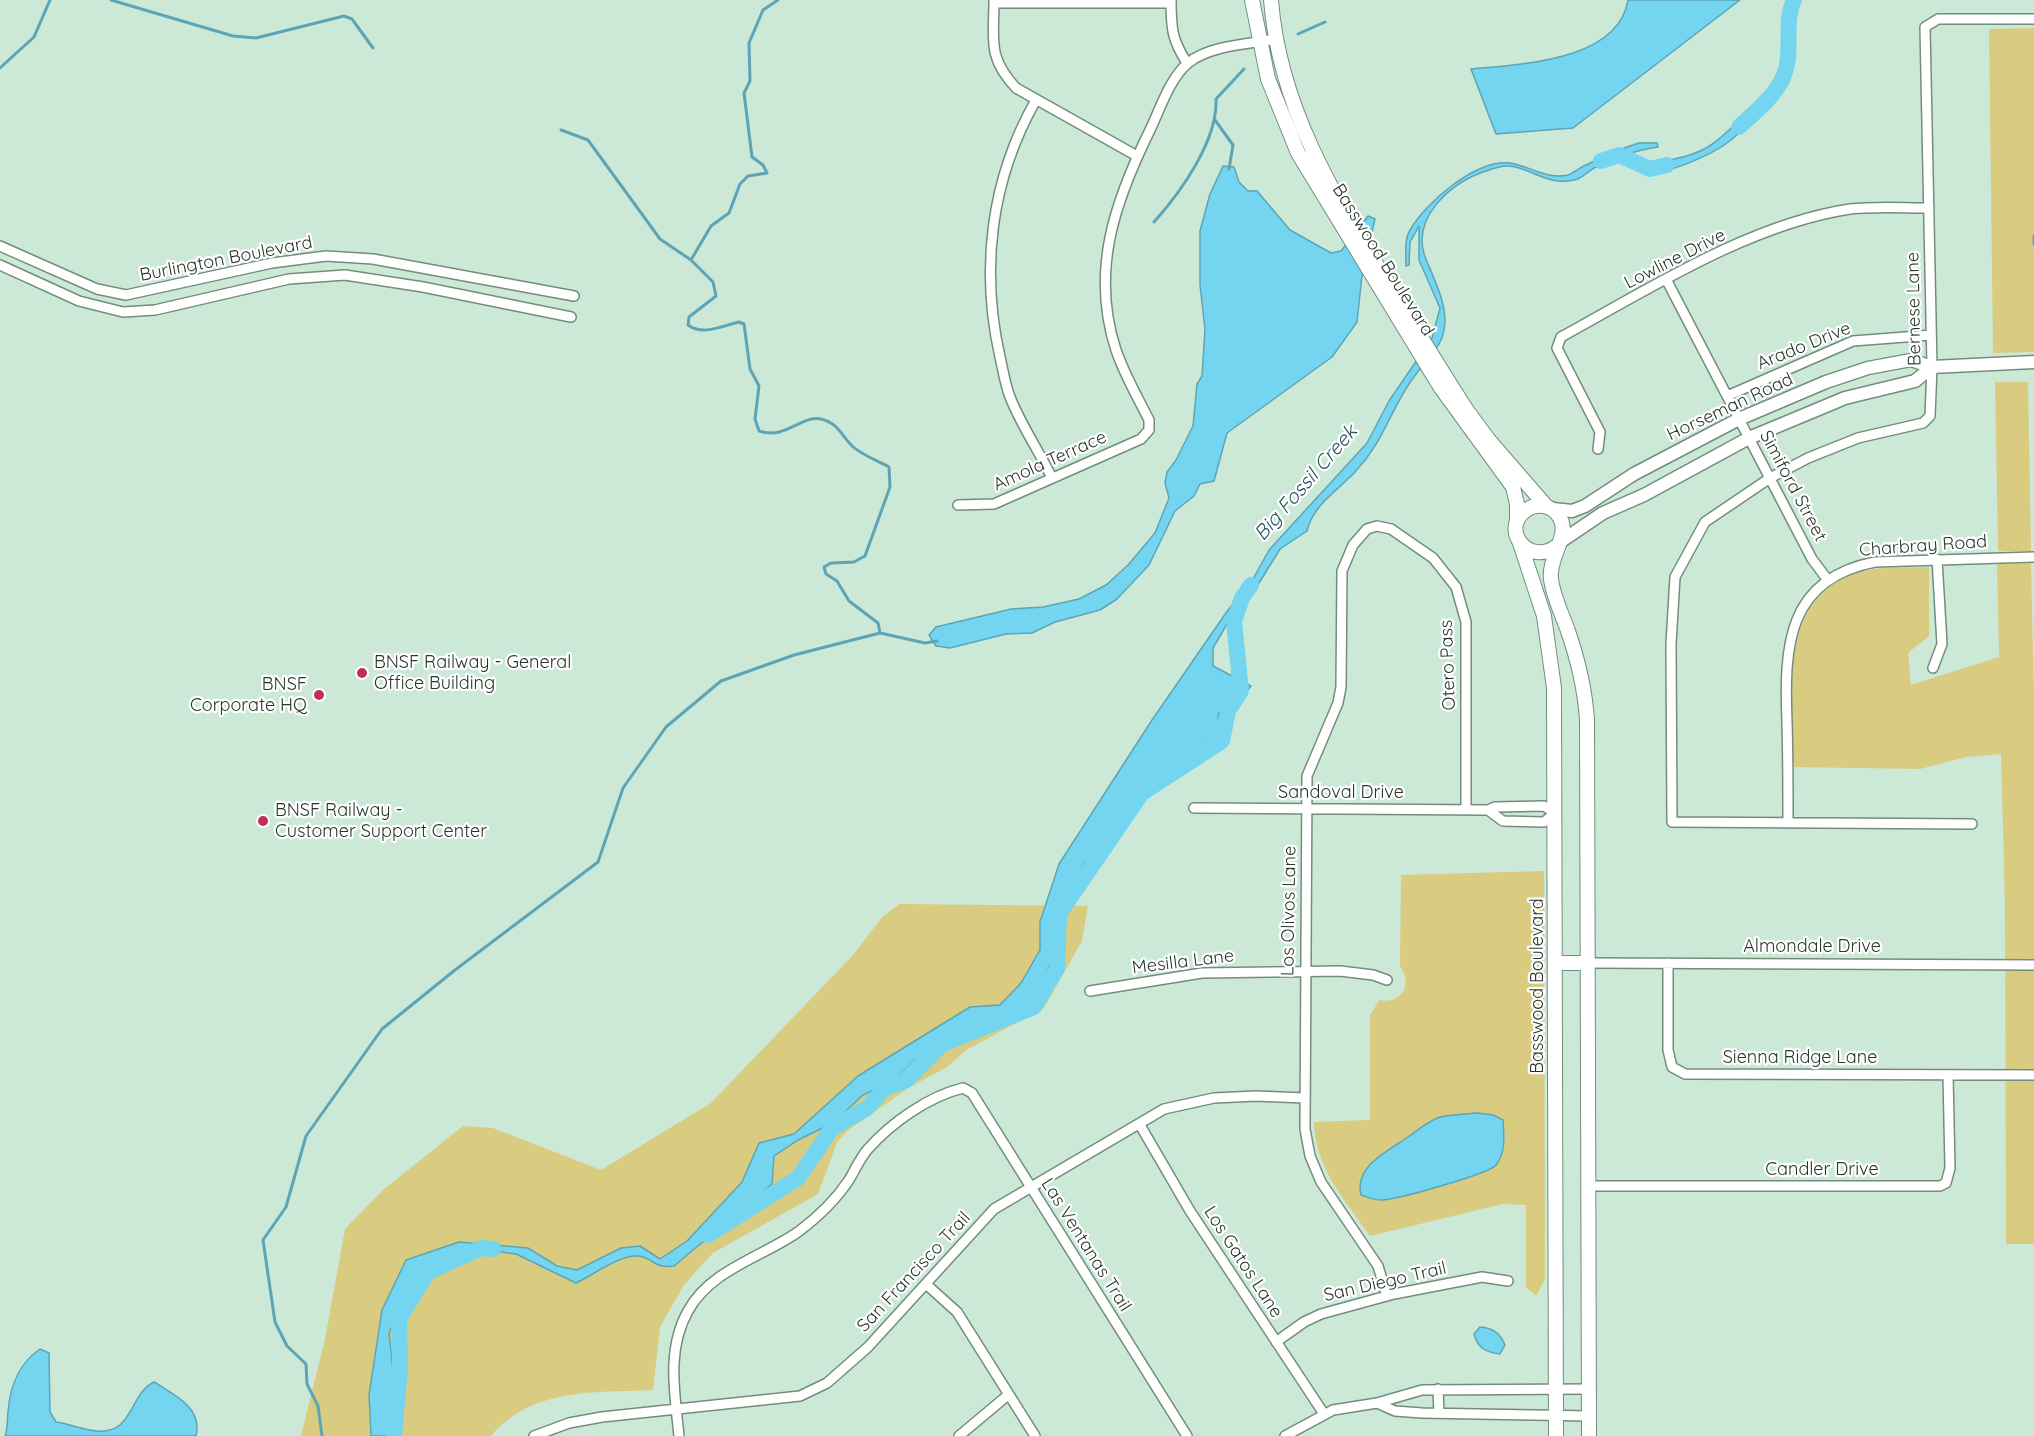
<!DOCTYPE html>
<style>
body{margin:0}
canvas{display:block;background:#cce9d7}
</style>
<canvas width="2034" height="1436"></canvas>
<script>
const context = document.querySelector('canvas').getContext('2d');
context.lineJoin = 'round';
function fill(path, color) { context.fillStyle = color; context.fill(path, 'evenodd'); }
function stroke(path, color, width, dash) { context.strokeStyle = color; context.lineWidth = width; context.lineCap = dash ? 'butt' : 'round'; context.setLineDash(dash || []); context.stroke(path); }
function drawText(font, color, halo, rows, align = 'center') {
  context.font = font + ' Quicksand,sans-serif'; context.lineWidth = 4.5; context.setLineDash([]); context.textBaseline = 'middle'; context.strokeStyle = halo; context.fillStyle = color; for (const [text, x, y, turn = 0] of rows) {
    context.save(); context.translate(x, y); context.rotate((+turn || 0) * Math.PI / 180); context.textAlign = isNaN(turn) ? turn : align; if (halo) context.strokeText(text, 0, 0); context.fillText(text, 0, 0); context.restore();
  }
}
fill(new Path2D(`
 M2034 28V352L1993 353 1989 29Z
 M1995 382H2028L2031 551H1998Z
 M2031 563 2034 698V1244H2006L2005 906 2001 754 1966 757 1920 769 1793 767C1793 706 1777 611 1843 578 1869 565 1902 568 1929 567V636L1908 653 1911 685 1999 657 1997 564Z
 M1544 871 1545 1279 1536 1296 1526 1287V1205L1503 1204 1370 1236C1345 1200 1315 1168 1314 1122L1370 1120V1016L1379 1000C1401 1005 1414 984 1400 966L1401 875Z
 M900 904 1088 906 1082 941 1044 1008 966 1050 947 1067 910 1087 847 1131 837 1143 818 1194 713 1253 684 1285 660 1327 653 1390C594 1393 533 1387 491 1436H301L325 1339 345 1229 383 1190 463 1126 493 1128 601 1170 711 1103 853 955 883 916Z`), '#d9cb80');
const water = new Path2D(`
 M1628 0H1740L1573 128 1496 134 1471 69C1519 64 1618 62 1628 0Z
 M1754 112 1755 116C1747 124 1740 133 1731 140 1715 153 1660 180 1641 170 1663 158 1679 161 1700 151 1722 142 1733 121 1754 112Z
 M1639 143H1657L1658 147C1635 150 1614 159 1594 168 1587 172 1582 179 1574 180 1546 186 1532 168 1509 166 1500 165 1490 170 1483 172 1450 184 1411 218 1425 257 1435 282 1455 316 1439 344 1430 358 1418 370 1409 384 1388 416 1383 442 1355 472 1337 491 1313 505 1307 531L1280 549 1259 583 1227 624 1213 648V666L1251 686C1243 698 1229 704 1218 714L1220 737 1207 742 1193 757 1136 802 1084 864 1052 919 1053 957 1032 1003 1018 1012 943 1040 915 1060 895 1080 863 1095 833 1123 798 1140 774 1156 772 1184 674 1266C653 1269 653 1257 638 1256 618 1255 594 1275 576 1283L516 1254 493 1251 455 1253 425 1271 405 1299 389 1333 395 1389 392 1404 395 1436H371L369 1395 382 1310 406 1260 459 1242 528 1248 557 1266 577 1270 621 1248 640 1246 660 1259 687 1241 742 1182 759 1143 794 1134 858 1076 970 1007 1000 1005 1021 983 1040 950V922L1059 864 1152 720 1228 610 1253 579 1269 550 1367 443 1389 401 1432 338 1440 308 1419 260V226L1410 242 1409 265 1406 266C1406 254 1404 240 1410 230 1426 202 1476 159 1510 163 1530 166 1547 180 1568 175 1573 173 1578 169 1584 166 1602 157 1619 149 1639 143Z
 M1223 166 1234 167 1239 182 1248 191H1257L1290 230 1331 253 1341 251 1368 216 1375 219 1362 275 1357 322 1332 357 1227 433 1214 481 1200 484 1194 496 1175 511 1149 565 1117 599 1100 610 1055 622 1032 633 1006 634 950 648 936 646 929 635 936 627 1011 609 1043 607 1079 599 1106 585 1128 565 1155 533 1169 498 1165 483 1167 472 1176 460 1193 426 1197 384 1202 376 1205 329 1200 285V231L1210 194Z
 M1478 1113 1493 1115 1503 1120C1504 1135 1506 1152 1496 1165 1489 1174 1398 1199 1383 1200 1376 1201 1368 1197 1361 1195 1354 1166 1388 1151 1408 1137 1418 1130 1428 1121 1440 1117 1452 1114 1466 1114 1478 1113Z
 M1480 1327C1493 1328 1500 1333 1505 1345L1500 1354C1485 1352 1478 1348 1474 1334Z
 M40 1349 49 1353 50 1412 56 1422C70 1424 84 1430 97 1431 134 1434 129 1394 154 1382 174 1395 203 1407 196 1436H5C8 1428 7 1420 8 1412 10 1386 18 1364 40 1349Z`);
fill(water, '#73d5f0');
stroke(water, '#5da5b6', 1.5);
stroke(new Path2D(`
 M111 0 233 36 256 38 344 16 352 19 373 48
 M1298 34 1325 22
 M0 68 34 37 50 0
 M1215 120 1233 145 1229 169
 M561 130 588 140 660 239 691 260 713 282 716 296 689 317 688 325C703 336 722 326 739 322L744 324 750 369 759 386 755 419 759 431C786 440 801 415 821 419 838 423 841 435 852 446 862 455 878 461 889 467L890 487 865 556 854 562 831 563 824 567 826 574 837 581 849 601 878 623 880 633
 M1154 222C1181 192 1218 140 1216 99L1244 69
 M2034 236V244
 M691 260 711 226 729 213 740 184 748 176 767 173 763 165 752 157 744 93 750 81 749 43 763 10 778 0
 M322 1436 318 1406 307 1384 306 1364 287 1346 275 1322 263 1240 286 1207 306 1136 382 1029 455 970 598 862 623 788 666 727 721 681 794 655 880 633 925 643 937 641`), '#5da5b6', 3);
stroke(new Path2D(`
 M1739 127C1756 111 1780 93 1786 69 1792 47 1784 21 1794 0
 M1601 161 1619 155 1650 169 1667 165
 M708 1235 798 1178 832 1128 867 1108 885 1088 905 1081 942 1044 1034 1007 1057 968 1059 914 1142 793 1222 741 1228 711 1241 691 1234 621 1242 598 1251 585
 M394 1436 400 1368 399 1319 428 1272 481 1248 493 1249`), '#73d5f0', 16);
const minor = new Path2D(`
 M994 0C994 40 987 57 1016 88L1137 156
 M1171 0C1171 28 1172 40 1187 63
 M994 3H1171
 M1036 100C991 179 980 268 1000 357 1003 370 1005 384 1010 397 1021 425 1039 451 1052 478
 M0 246 97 289 126 295 272 263 326 256 373 259 574 296
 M0 265 79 301 123 312 155 310 289 279 345 275 423 287 571 317
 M1666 279 1812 559 1827 579
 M1727 396 1853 341 1931 335
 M1598 449 1600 432 1557 348 1561 337C1649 289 1750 224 1850 209 1876 206 1903 208 1929 208
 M958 505 994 504 1141 439 1149 430V420C1138 398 1124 374 1116 350 1090 271 1115 201 1150 130 1160 109 1170 78 1188 63 1210 45 1250 44 1276 39
 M1933 668 1942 644 1937 559
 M1544 806 1555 813 1544 822 1503 821 1488 810 1495 807Z
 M1194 808 1488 810
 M1788 823C1788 789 1788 755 1787 722 1784 646 1787 579 1875 562L2034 557
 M1972 824 1672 822 1671 644 1675 577 1705 522 1770 478 1808 458 1858 438 1923 423 1930 416 1932 367 1925 27 1938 19H2034
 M1589 963 2034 965
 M1668 963V1050L1672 1067 1685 1074 2034 1075
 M1090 991 1202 973 1340 971 1373 975 1387 980
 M1140 1125 1190 1211 1324 1414
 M1589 1186H1940L1946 1183 1950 1168 1948 1075
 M927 1285 957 1312 1035 1436
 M1387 1296 1378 1266 1321 1182 1310 1156 1305 1129 1307 776 1338 703 1341 687 1342 571 1353 545 1367 529 1377 526 1391 529 1433 558 1456 587 1466 622V810
 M1276 1342 1304 1322 1321 1314 1394 1294 1482 1277 1508 1281
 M1438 1389 1439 1413
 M1377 1403 1395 1411 1422 1413 1589 1416
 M534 1436 569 1423 602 1417 800 1396 827 1383 868 1347 994 1209 1164 1109 1214 1098 1256 1096 1305 1098
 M679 1436C675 1394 666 1350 688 1311 710 1270 762 1257 798 1232 818 1217 835 1201 849 1180 855 1170 860 1158 868 1149 891 1123 929 1096 963 1088L972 1093 1187 1436
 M959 1436 1008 1395
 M1285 1436 1333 1410 1377 1403 1422 1390 1589 1389`);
const tertiary = new Path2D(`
 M1553 509 1572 511 1585 506 1634 474 1739 419 1826 382 1868 368 1911 360 1932 367 2034 362
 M1560 542 1603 513 1644 495 1749 438 1845 398 1915 381 1932 367`);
const secondary = new Path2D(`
 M1252 0 1268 79 1298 153 1441 388 1513 487 1517 504V521
 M1271 0C1279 105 1332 193 1386 280 1413 324 1440 369 1468 412L1488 439 1546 506
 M1520 543 1544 616 1554 688 1556 1436
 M1557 546C1529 567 1500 530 1525 511 1536 502 1553 505 1560 518 1570 535 1548 558 1551 579 1553 596 1562 614 1568 631 1578 660 1585 689 1587 720L1589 1436
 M1556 963H1589`);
stroke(minor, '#738d7d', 12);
stroke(tertiary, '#738d7d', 15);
stroke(secondary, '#738d7d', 16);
stroke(minor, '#fff', 9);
stroke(tertiary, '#fff', 12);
stroke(secondary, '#fff', 14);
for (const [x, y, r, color] of [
 [362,673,6,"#bf2f57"],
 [319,695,6,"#bf2f57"],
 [263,821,6,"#bf2f57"]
]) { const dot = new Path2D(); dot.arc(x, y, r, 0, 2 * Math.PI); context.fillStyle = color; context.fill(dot); stroke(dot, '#fff', 2); }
drawText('18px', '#29352e', '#fff', [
 ["Burlington Boulevard",226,259,-11],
 ["Lowline Drive",1675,259,-27],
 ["Basswood Boulevard",1383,260,58],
 ["Bernese Lane",1914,309,-91],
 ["Arado Drive",1804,346,-22],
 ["Horseman Road",1730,407,-25],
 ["Amola Terrace",1050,461,-24],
 ["Simiford Street",1793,486,62],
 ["Charbray Road",1923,546,-4],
 ["Otero Pass",1448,665,-92],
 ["Sandoval Drive",1341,793],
 ["Los Olivos Lane",1289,911,-89],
 ["Almondale Drive",1812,947],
 ["Mesilla Lane",1183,962,-7],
 ["Basswood Boulevard",1538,986,-90],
 ["Sienna Ridge Lane",1800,1058],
 ["Candler Drive",1822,1170],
 ["Las Ventanas Trail",1086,1245,58],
 ["Los Gatos Lane",1243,1262,57],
 ["San Francisco Trail",914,1272,-47],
 ["San Diego Trail",1385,1282,-13]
]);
drawText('18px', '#29352e', '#fff', [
 ["BNSF Railway - General",374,663],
 ["Office Building",374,684],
 ["BNSF",307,685,"right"],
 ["Corporate HQ",307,706,"right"],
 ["BNSF Railway -",275,811],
 ["Customer Support Center",275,832]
], 'left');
drawText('italic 20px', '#26525d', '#fff', [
 ["Big Fossil Creek",1306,483,-49]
]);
</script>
